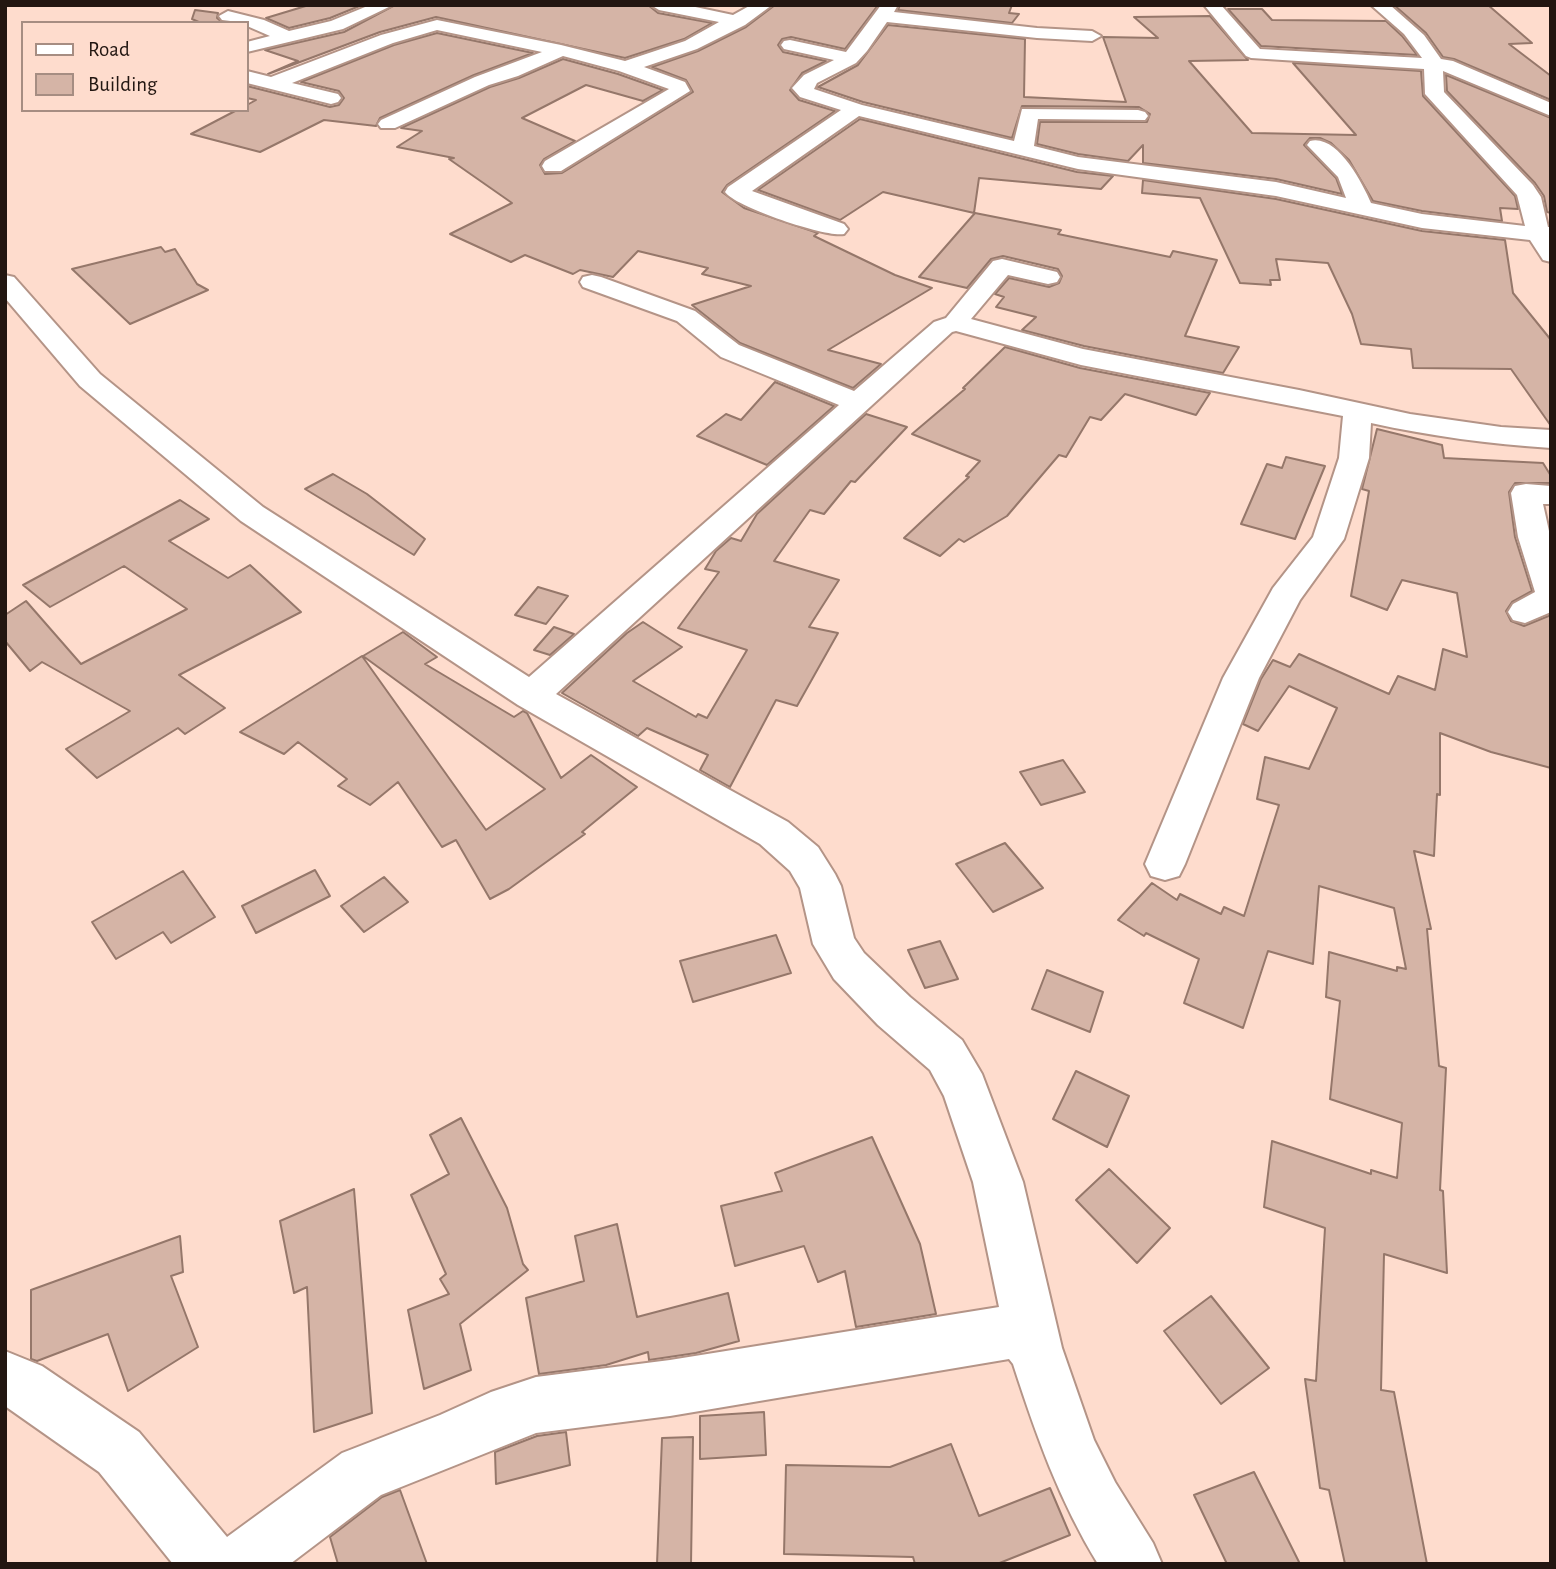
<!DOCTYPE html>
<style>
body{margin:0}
#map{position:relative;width:1556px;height:1569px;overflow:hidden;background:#fedccd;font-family:"Alegreya Sans",sans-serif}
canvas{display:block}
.frame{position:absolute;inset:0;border:7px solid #221611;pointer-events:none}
.legend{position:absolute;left:21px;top:21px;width:228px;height:91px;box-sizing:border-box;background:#fedccd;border:2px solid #a68d82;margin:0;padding:9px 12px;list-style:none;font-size:21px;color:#221611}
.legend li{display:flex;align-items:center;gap:14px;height:35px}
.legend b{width:35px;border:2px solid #a68d82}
</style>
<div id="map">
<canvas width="1556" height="1569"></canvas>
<div class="frame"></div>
<ul class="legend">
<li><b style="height:9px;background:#fff"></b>Road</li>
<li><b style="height:19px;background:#d5b4a6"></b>Building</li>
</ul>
</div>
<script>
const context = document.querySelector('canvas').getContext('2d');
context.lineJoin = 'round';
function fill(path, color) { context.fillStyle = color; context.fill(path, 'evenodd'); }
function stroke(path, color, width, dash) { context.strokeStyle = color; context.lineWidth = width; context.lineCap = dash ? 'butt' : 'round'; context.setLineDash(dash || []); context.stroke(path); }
const building = new Path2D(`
 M309 5H362L330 18 289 28 266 18Z
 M395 5H648L658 13 712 23 684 39 625 58 436 17 380 32 268 74 298 61 265 50 344 32Z
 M775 5H878L845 49 791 37 782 39 778 45 783 52 826 61 802 73 790 90 799 100 835 111 727 185 722 192 744 208 818 233 814 236 895 275 932 288 828 350 881 364 853 388 740 343 692 305 751 286 702 274 708 268 638 251 613 277 580 270 573 274 525 255 511 262 450 234 512 203 449 159 454 158 397 147 422 131 401 128 490 87 519 78 563 59 618 74 663 90 643 101 586 85 522 118 575 141 544 159 540 165 545 174 562 173 693 92 686 80 652 67 698 51 746 27Z
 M900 5H1012L1009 13 1019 14 1012 23 898 10Z
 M1394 5H1488L1532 43 1509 44 1551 76V100L1454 59 1443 57 1426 33Z
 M1228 9H1262L1272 20 1386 21 1402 36 1417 55 1261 46Z
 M195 10 218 13 217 18 223 23H201L192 19Z
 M1210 16 1248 60 1189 61 1252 133 1356 135 1293 63 1421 71 1423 96 1515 196 1518 209 1500 208 1502 221 1422 211 1373 201 1349 160 1331 143 1320 138H1310L1304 145 1336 178 1342 194 1276 179 1143 163V145L1128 161 1078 154 1037 144 1040 122H1147L1150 114 1139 107 1022 106 1012 138 863 102 818 87 858 65 888 25 1025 39 1024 97 1126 102 1103 37 1158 38 1134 17Z
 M437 33 533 53 474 75 380 118 376 126 324 120 260 152 191 134 237 110H247V105L256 100 247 98V86L330 107 339 105 344 98 339 91 301 82 394 45Z
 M1446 75 1551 118V213L1547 212 1544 196 1535 183 1447 91Z
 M860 119 1077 172 1113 176 1101 189 979 178 974 213 883 192 840 220 758 190Z
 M1143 180 1276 199 1422 231 1505 240 1513 293 1551 340V426L1511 369 1413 368 1411 349 1361 344 1352 314 1328 263 1276 259 1280 280H1270L1271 285 1240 283 1200 198 1142 193Z
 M975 213 1061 230 1058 234 1170 257 1173 251 1217 260 1185 336 1239 347 1223 373 1084 346 1022 330 1036 317 996 307 1004 297 995 294 1009 278 1049 287 1059 283 1062 276 1058 269 1003 256 991 259 967 288 919 277Z
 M161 247 165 252 175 249 197 284 208 290 130 324 72 269Z
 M1005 347 1080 368 1210 393 1196 415 1125 394 1101 420 1090 417 1066 457 1059 455 1007 516 964 542 959 539 940 556 904 538 969 477 966 476 980 461 912 434 965 389 963 388Z
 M775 382 834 406 767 465 697 436 726 414 741 420Z
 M866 414 907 427 855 482 851 481 824 514 810 510 774 561 839 580 809 627 838 633 797 706 776 700 730 787 700 770 708 755 647 728 638 736 562 693 627 633 643 622 682 647 633 681 696 717 698 714 707 718 747 650 678 628 719 572 705 569 716 551 731 538 741 541 757 514Z
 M1377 429 1442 445 1444 458 1543 463 1551 476V483H1515L1509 492 1515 537 1532 591 1512 602 1506 611 1511 621 1524 626 1551 615V768L1491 752 1440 733V795L1437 794 1434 856 1414 851 1431 929H1427L1439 1066 1446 1068 1440 1190 1443 1191 1447 1273 1384 1254 1381 1390 1394 1392 1427 1564H1345L1329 1490 1320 1488 1305 1379 1316 1381 1325 1228 1264 1207 1272 1141 1371 1174V1170L1397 1178 1402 1123 1330 1099 1340 1001 1326 997 1329 952 1397 971V967L1406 969 1394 908 1319 886 1313 964 1268 951 1243 1028 1184 1003 1199 959 1146 933 1144 936 1118 920 1152 883 1177 900 1180 894 1221 914 1224 907 1244 916 1279 805 1257 799 1265 757 1309 769 1337 708 1289 686 1258 731 1243 724 1261 679 1273 660 1290 667 1299 654 1389 694 1398 676 1435 690 1443 649 1467 657 1457 593 1402 580 1387 610 1351 596 1369 491 1362 489Z
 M1286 457 1325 466 1295 539 1241 524 1267 464 1282 468Z
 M333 474 367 494 425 539 414 555 305 489Z
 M180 500 209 519 169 541 228 578 250 565 301 612 179 675 225 708 185 734 178 728 97 778 66 749 130 711 42 662 30 671 5 641V615L26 601 81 664 187 609 124 566 50 607 23 585Z
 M538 587 568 596 546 624 515 615Z
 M554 627 574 634 550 655 534 650Z
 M403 632 437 657 425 664 514 717 523 711 527 713 561 778 591 755 637 787 582 832 585 834 509 889 490 899 456 840 442 847 398 782 370 805 338 786 347 779 298 742 284 754 240 732 362 656 486 830 545 789 363 656Z
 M1063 760 1085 792 1041 805 1020 772Z
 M1005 843 1043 888 993 912 956 864Z
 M315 870 330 896 256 933 242 906Z
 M183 871 215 917 171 943 163 932 116 959 92 922Z
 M384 877 408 902 364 932 341 906Z
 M776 935 791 973 693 1002 680 961Z
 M940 941 958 979 925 988 908 950Z
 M1047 970 1103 992 1090 1032 1032 1009Z
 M1076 1071 1129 1096 1107 1147 1053 1119Z
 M461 1118 507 1208 523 1264 528 1270 460 1324 471 1370 424 1389 408 1310 449 1294 440 1279 446 1274 411 1195 449 1174 430 1135Z
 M872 1137 920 1244 936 1314 856 1327 845 1271 818 1282 804 1246 735 1266 721 1206 782 1191 775 1173Z
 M1109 1169 1170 1228 1137 1263 1076 1200Z
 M354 1189 372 1413 314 1432 307 1287 294 1293 280 1221Z
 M617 1224 637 1317 728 1293 739 1341 696 1353 649 1360 648 1352 606 1365 539 1374 526 1298 584 1281 575 1236Z
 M180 1236 183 1272 171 1276 198 1347 128 1391 108 1334 37 1361 31 1359V1290Z
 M1211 1296 1269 1368 1221 1404 1164 1331Z
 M764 1412 766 1455 700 1459V1416Z
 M566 1432 570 1465 496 1484 495 1452 537 1436Z
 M693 1437 691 1564H657L662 1438Z
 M951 1444 979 1516 1050 1488 1070 1535 997 1564H915L913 1557 784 1554 786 1465 890 1467Z
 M1254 1472 1300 1564H1227L1194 1495Z
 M400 1490 427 1564H338L330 1537 382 1497Z`);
fill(building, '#d5b4a6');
stroke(building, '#95776a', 2);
const minor = new Path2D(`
 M370 5H393L343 29 247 52V42L270 36 247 26V23L222 20 219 16 228 11 264 20 289 31 331 21Z
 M651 5H686L733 15 751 5H772L745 25 697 49 644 67 685 82 690 91 561 171H545L542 166 545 161 669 89 619 71 563 56 518 76 489 85 395 128H381L378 124 381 120 475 77 542 52 437 30 393 43 292 83 338 94 341 98 338 102 331 104 247 83V71L271 77 381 35 437 20 561 45 625 61 685 41 719 22 659 10Z
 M881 5H898L894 12 1037 28 1092 31 1101 36 1092 41 1037 38 887 22 867 51 856 63 817 83 814 89 862 105 1014 141 1022 109 1138 110 1145 112 1148 116 1145 120 1038 119 1034 146 1078 157 1276 182 1346 198 1338 177 1307 145 1310 141C1337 134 1362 182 1371 203L1422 214 1525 226 1517 195 1425 94 1424 69 1251 58 1246 56 1204 5H1221L1260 49 1422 58 1404 34 1371 5H1390L1424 35 1441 59 1453 61 1551 103V116L1443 71 1444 92 1533 185 1541 197 1548 227H1551V262L1543 260 1530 240 1422 228 1276 196 1078 169 859 116 752 191 844 224 848 229 844 234C827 238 735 207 725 192L728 187 841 110 800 97 792 88 804 75 834 60 784 49 781 45 784 41 790 40 846 52Z
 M1002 259 1057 272 1060 277 1057 282 1048 284 1008 275 971 319 1083 349 1299 390 1410 414 1501 427 1551 430V448C1490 444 1430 436 1371 423L1369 458 1344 539 1300 600 1259 678 1185 864 1179 876 1165 880 1151 876 1145 864 1223 678 1273 588 1313 537 1339 458 1343 416 1081 365 956 331 952 332 556 694 788 822 818 847 835 874 841 886 854 938 864 953 910 997 962 1040 982 1074 1023 1182 1062 1348 1094 1440 1115 1482 1153 1543 1162 1564H1098C1059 1500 1036 1435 1013 1364L1009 1359 670 1416 536 1433 381 1495 290 1564H173L99 1472 5 1406V1351L42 1366 139 1432 227 1537 342 1453 440 1415 491 1392 536 1377 670 1360 999 1307 973 1182 944 1096 930 1070 878 1025 834 979 813 944 800 888 790 871 760 844 518 705 241 521 80 386 5 298V275L14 277 100 374 263 507 529 677 839 405 721 357 677 321 583 287 580 282 583 277 592 275 601 277 695 311 739 345 854 391 934 322 946 318 993 261Z
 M1526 484 1551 486V504H1543L1551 540V612L1525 623 1513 620 1508 612 1513 604 1535 592 1518 537 1511 493 1515 486Z`);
stroke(minor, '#b49487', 4);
fill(minor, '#fff');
</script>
